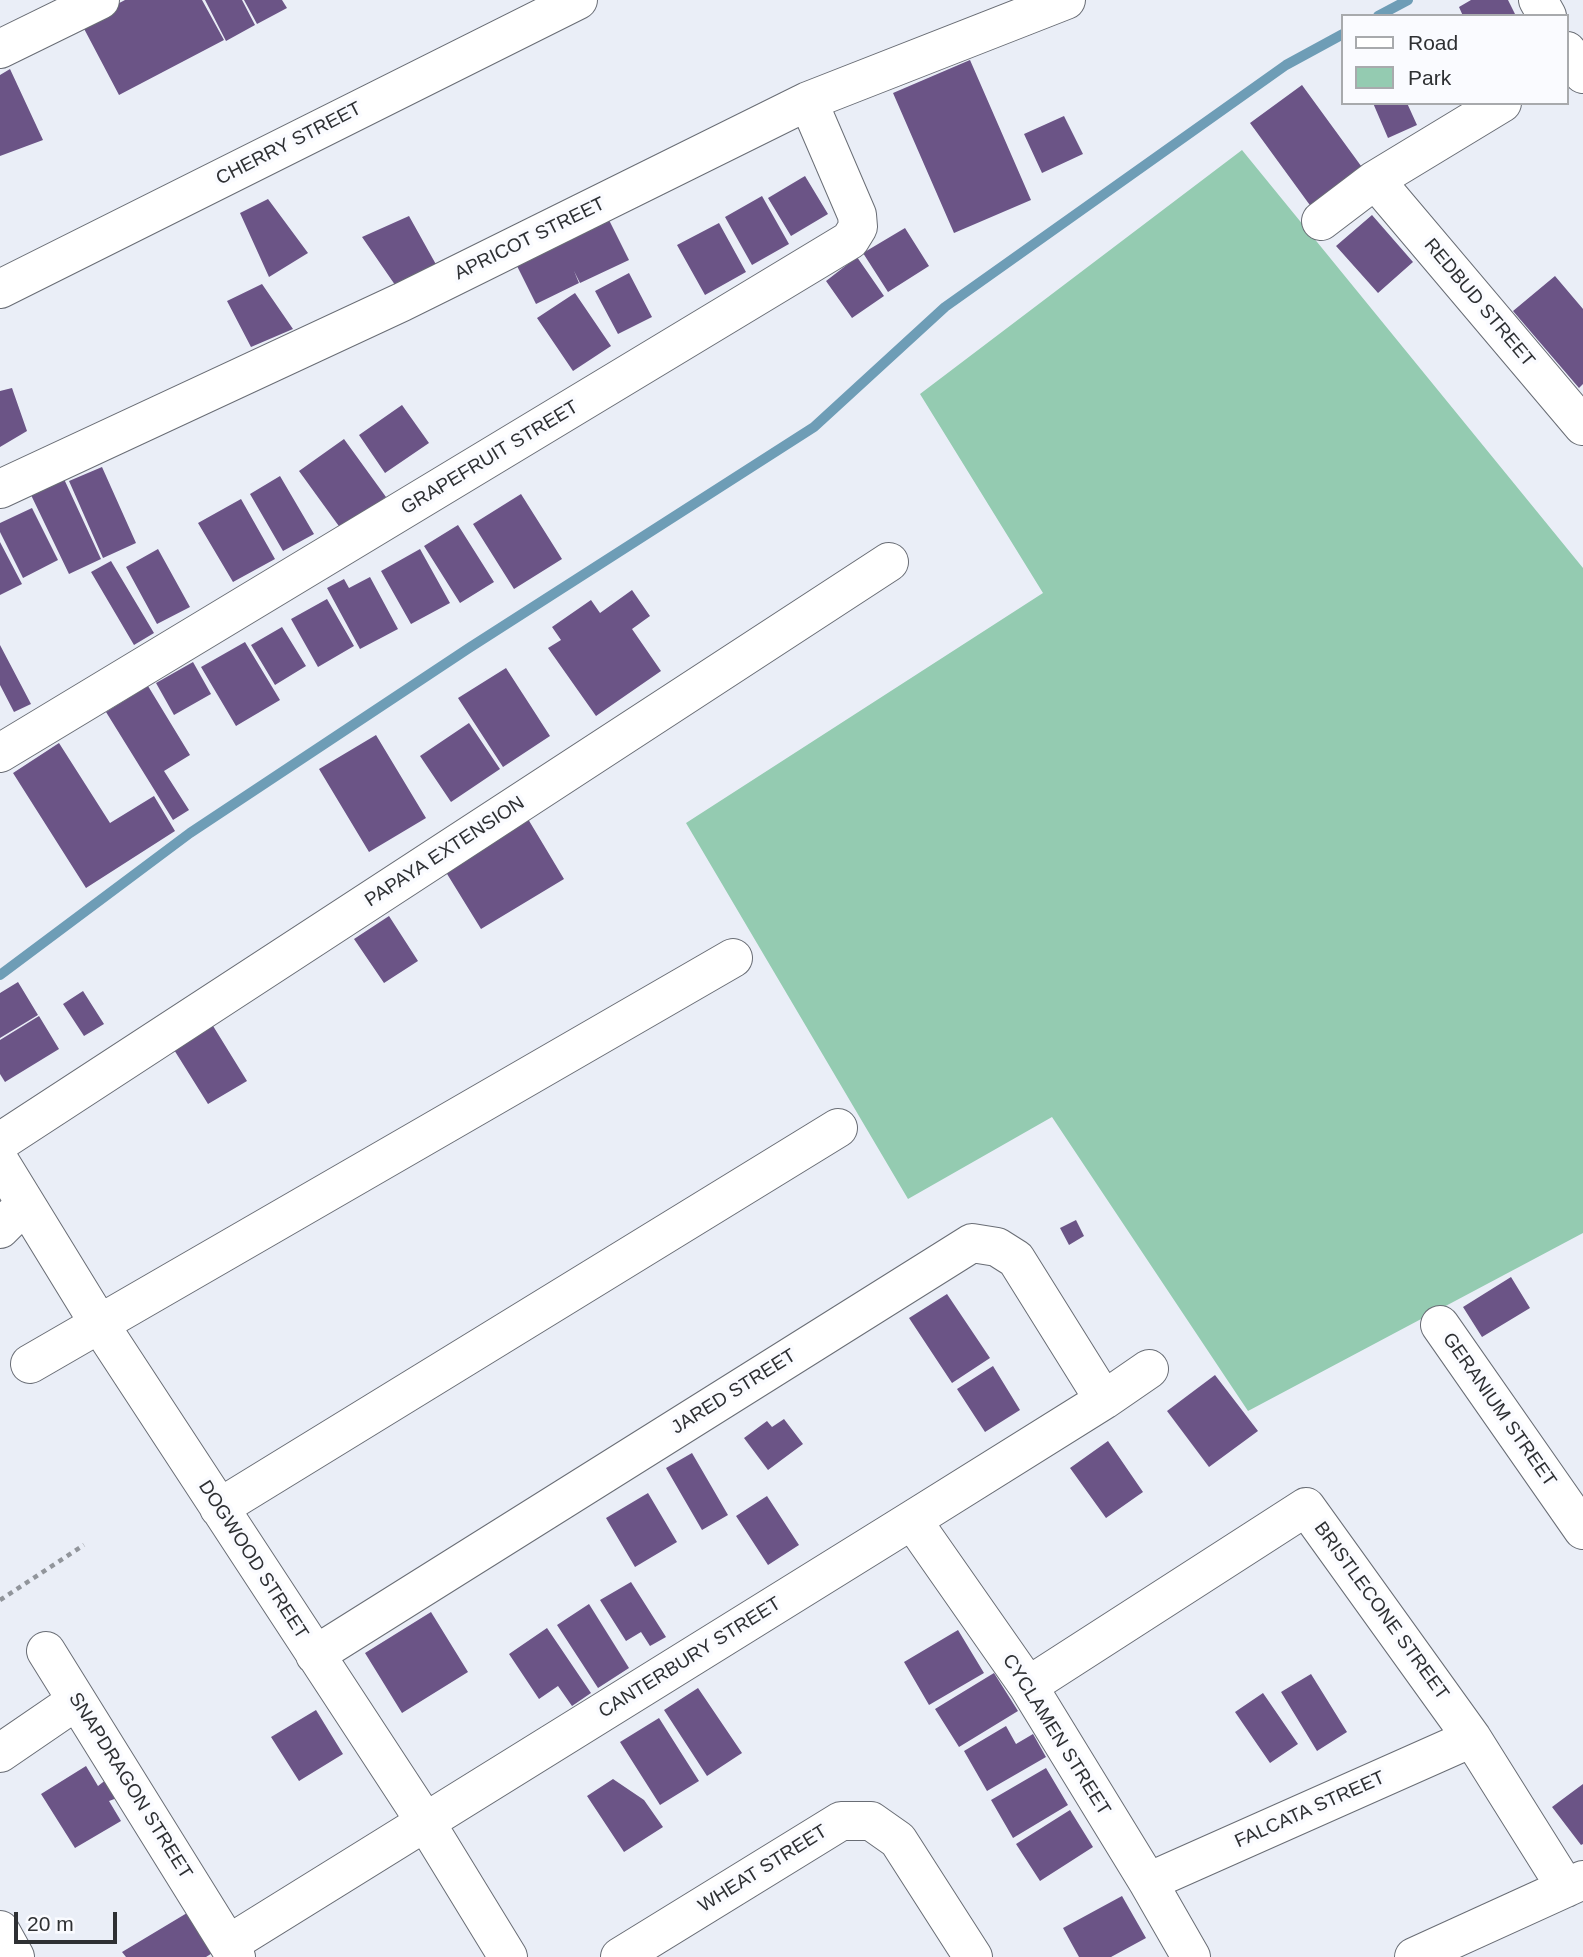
<!DOCTYPE html>
<style>
body{margin:0}
#map{position:relative;width:1583px;height:1957px;overflow:hidden;background:#eaeef7;font-family:Arial,sans-serif}
canvas{display:block}
.legend{position:absolute;left:1341px;top:14px;width:228px;height:91px;box-sizing:border-box;background:#fafbff;border:2px solid #a8aaad;margin:0;padding:9px 12px;list-style:none;font-size:21px;color:#2e3033}
.legend li{display:flex;align-items:center;gap:14px;height:35px}
.legend b{width:35px;border:2px solid #a8aaad}
.scale{position:absolute;left:14px;top:1912px;width:103px;height:32px;box-sizing:border-box;border:4px solid #2e3033;border-top:0;padding-left:9px;font-size:21px;line-height:24px;white-space:nowrap;color:#2e3033;-webkit-text-stroke:5px #fafbff;paint-order:stroke}
</style>
<div id="map">
<canvas width="1583" height="1957"></canvas>
<ul class="legend">
<li><b style="height:9px;background:#fff"></b>Road</li>
<li><b style="height:19px;background:#94cbb1"></b>Park</li>
</ul>
<div class="scale">20 m</div>
</div>
<script>
const context = document.querySelector('canvas').getContext('2d');
context.lineJoin = 'round';
function fill(path, color) { context.fillStyle = color; context.fill(path, 'evenodd'); }
function stroke(path, color, width, dash) { context.strokeStyle = color; context.lineWidth = width; context.lineCap = dash ? 'butt' : 'round'; context.setLineDash(dash || []); context.stroke(path); }
function drawText(font, color, halo, rows, align = 'center') {
  context.font = font + ' Arial,sans-serif'; context.lineWidth = 7; context.setLineDash([]); context.textBaseline = 'middle'; context.strokeStyle = halo; context.fillStyle = color; for (const [text, x, y, turn = 0] of rows) {
    context.save(); context.translate(x, y); context.rotate((+turn || 0) * Math.PI / 180); context.textAlign = isNaN(turn) ? turn : align; if (halo) context.strokeText(text, 0, 0); context.fillText(text, 0, 0); context.restore();
  }
}
fill(new Path2D(`
 M1242 150 1583 568V1233L1248 1411 1052 1117 908 1199 686 823 1043 593 920 394Z`), '#94cbb1');
stroke(new Path2D(`
 M1378 16 1408 0
 M0 975 190 833 469 648 814 427 945 307 1286 65 1343 34`), '#6e9db6', 10);
fill(new Path2D(`
 M125 0H202L224 40 119 95 81 23Z
 M205 0H242L255 25 226 41Z
 M244 0H282L287 8 257 24Z
 M1471 0H1508L1516 16H1463L1459 7Z
 M970 60 1031 200 954 233 893 93Z
 M10 69 43 140 0 156V75Z
 M1302 85 1364 170 1312 208 1250 123Z
 M1373 103H1407L1417 125 1388 138Z
 M1064 116 1083 154 1042 173 1024 134Z
 M805 176 828 214 791 236 768 198Z
 M762 196 789 244 752 265 725 217Z
 M268 199 308 253 269 277 240 213Z
 M1372 215 1413 262 1378 293 1336 246Z
 M409 216 438 268 402 295 362 237Z
 M607 216 629 260 580 283 574 271 579 283 536 304 513 258Z
 M719 223 746 272 705 295 677 245Z
 M905 228 929 266 888 292 863 253Z
 M857 257 884 296 852 318 826 281Z
 M629 273 652 317 618 334 595 291Z
 M1555 276 1583 309V384L1579 388 1513 311Z
 M262 284 293 329 251 347 227 301Z
 M575 293 611 346 573 371 537 318Z
 M12 388 27 431 0 447V391Z
 M402 405 429 443 385 473 359 435Z
 M344 439 386 497 341 529 299 471Z
 M102 467 136 543 103 558 69 481Z
 M280 476 314 534 283 551 250 494Z
 M64 479 101 559 69 574 31 495Z
 M521 494 562 559 514 589 473 524Z
 M241 499 275 559 233 582 198 523Z
 M32 508 58 560 23 578 0 532V523Z
 M458 525 494 582 460 603 424 546Z
 M0 542 22 584 0 595Z
 M158 549 190 607 157 624 126 567Z
 M420 549 450 603 411 624 381 571Z
 M111 561 154 633 134 645 91 572Z
 M370 577 398 629 360 649 327 588 344 579 349 588Z
 M632 590 650 616 632 629 661 671 596 716 548 648 561 640 552 627 591 600 600 613Z
 M327 599 354 646 318 667 291 619Z
 M282 627 306 666 275 685 251 645Z
 M245 642 280 700 236 726 201 667Z
 M0 645 31 704 14 712 0 685Z
 M193 662 211 694 174 715 156 683Z
 M506 668 550 736 503 767 458 698Z
 M148 686 190 755 164 771 189 810 173 820 106 712Z
 M469 723 500 769 451 802 420 756Z
 M376 735 426 818 369 852 319 769Z
 M59 743 110 823 154 796 175 831 86 888 13 773Z
 M528 819 564 879 481 929 444 869Z
 M389 916 418 961 384 983 354 939Z
 M18 982 38 1015 0 1038V993Z
 M83 991 104 1024 84 1036 63 1004Z
 M39 1016 59 1049 5 1082 0 1074V1040Z
 M210 1021 247 1081 208 1104 171 1045Z
 M1076 1220 1084 1236 1069 1245 1060 1228Z
 M1511 1277 1530 1308 1482 1337 1463 1307Z
 M947 1294 990 1358 952 1383 909 1318Z
 M993 1366 1020 1410 985 1432 957 1389Z
 M1215 1375 1258 1431 1209 1467 1167 1411Z
 M784 1419 803 1444 768 1470 744 1438 767 1421 772 1427Z
 M1108 1441 1143 1492 1106 1518 1070 1468Z
 M692 1453 728 1515 702 1530 666 1468Z
 M648 1493 677 1542 635 1567 606 1518Z
 M767 1496 799 1545 768 1565 736 1516Z
 M631 1582 666 1637 650 1646 641 1632 626 1641 600 1600Z
 M589 1604 629 1668 598 1688 557 1625Z
 M431 1612 468 1672 402 1713 365 1653Z
 M547 1628 591 1693 572 1706 558 1686 539 1699 509 1654Z
 M958 1630 984 1673 929 1705 904 1662Z
 M994 1673 1018 1711 959 1747 935 1709Z
 M1311 1674 1347 1732 1317 1751 1281 1692Z
 M698 1688 742 1753 707 1776 664 1710Z
 M1263 1693 1298 1744 1270 1763 1235 1712Z
 M316 1710 343 1754 299 1781 271 1737Z
 M659 1718 699 1781 660 1805 620 1742Z
 M1006 1726 1016 1744 1033 1734 1046 1757 987 1791 964 1751Z
 M86 1766 98 1786 107 1779 117 1798 109 1801 121 1821 75 1848 41 1794Z
 M1046 1768 1068 1805 1013 1838 991 1800Z
 M613 1779 644 1800 663 1827 624 1852 587 1796Z
 M1583 1784V1844L1581 1845 1552 1807Z
 M1070 1810 1093 1847 1040 1881 1016 1844Z
 M1122 1896 1146 1938 1111 1957H1079L1063 1928Z
 M192 1910 217 1950 206 1957H126L122 1952Z`), '#6b5486');
const minor = new Path2D(`
 M1538 0 1547 16
 M0 49 100 0
 M1567 51 1583 74
 M1375 180 1583 426
 M1321 221 1375 180 1502 103
 M0 289 578 0
 M0 489 402 302 808 101 1066 0
 M0 753 850 240 858 227 857 215 808 101
 M0 1142 889 562
 M0 1162 100 1325 426 1823 508 1957
 M0 1229 25 1204
 M1440 1325 1583 1530
 M30 1364 733 958
 M219 1508 838 1128
 M912 1520 1028 1686 1148 1882 1191 1957
 M46 1651 236 1957
 M315 1655 972 1243 997 1247 1016 1259 1104 1400
 M1028 1686 1306 1507 1472 1738 1566 1888
 M0 1753 76 1701
 M1148 1882 1472 1738
 M0 1930 15 1957
 M229 1944 912 1520 1104 1400 1149 1369
 M620 1957 841 1821H871L898 1840 973 1957
 M1414 1957 1583 1880`);
stroke(minor, '#696d75', 40);
stroke(new Path2D(`
 M0 1600 84 1545`), '#91959b', 4.5, [5, 5]);
stroke(minor, '#fff', 38);
drawText('19px', '#2e3033', '#fafbff', [
 ["CHERRY STREET",289,144,-27],
 ["APRICOT STREET",530,239,-26],
 ["REDBUD STREET",1479,303,50],
 ["GRAPEFRUIT STREET",490,458,-31],
 ["PAPAYA EXTENSION",445,852,-33],
 ["JARED STREET",734,1392,-32],
 ["GERANIUM STREET",1499,1410,55],
 ["DOGWOOD STREET",253,1560,57],
 ["BRISTLECONE STREET",1381,1611,54],
 ["CANTERBURY STREET",690,1658,-32],
 ["CYCLAMEN STREET",1056,1735,58],
 ["SNAPDRAGON STREET",130,1786,58],
 ["FALCATA STREET",1310,1810,-24],
 ["WHEAT STREET",763,1869,-32]
]);
</script>
